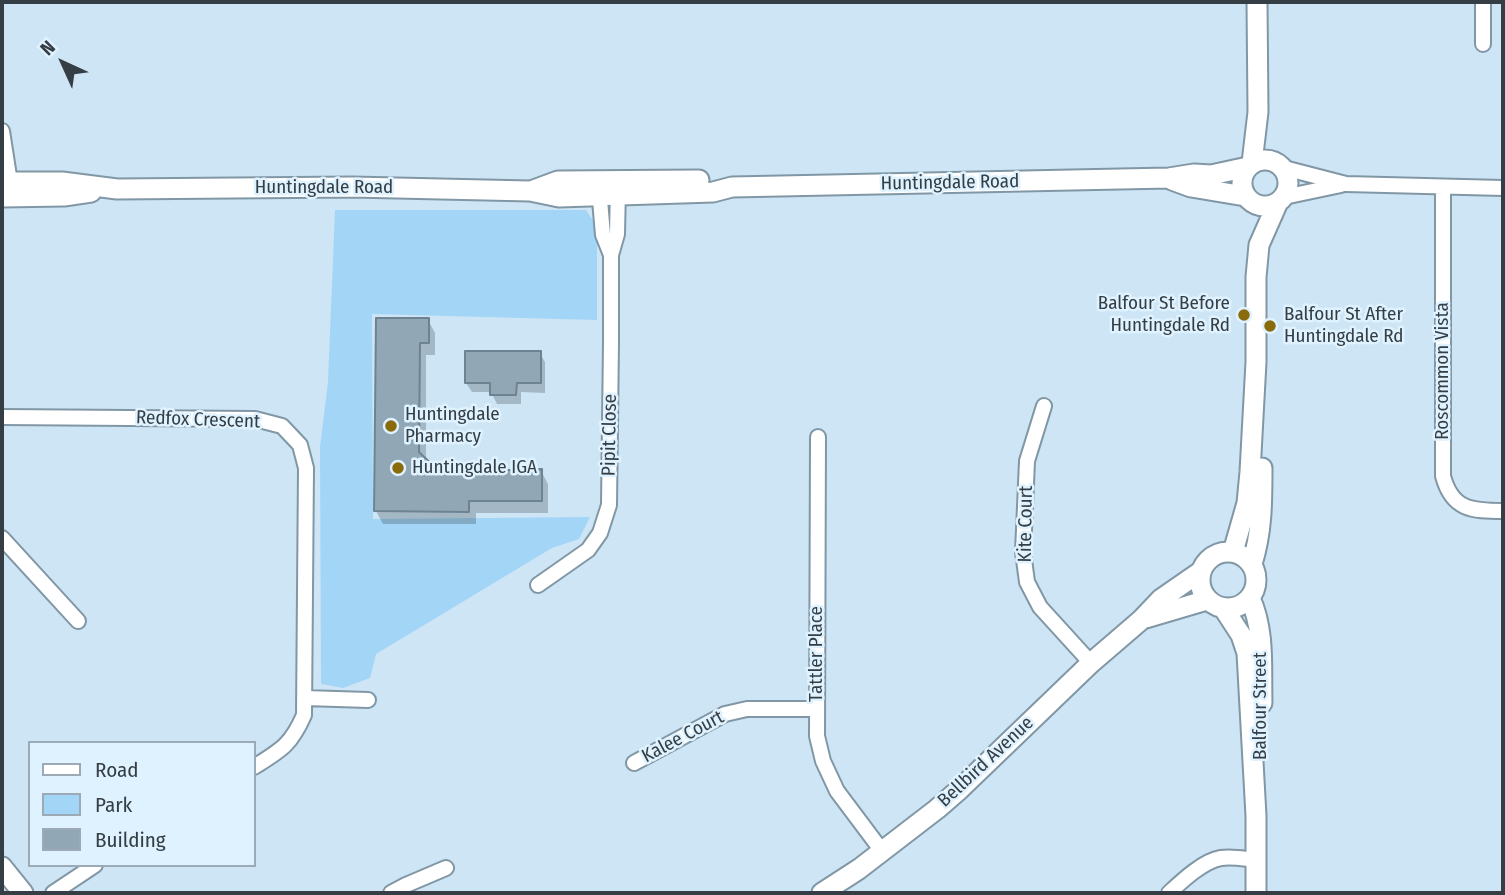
<!DOCTYPE html>
<style>
body{margin:0}
#map{position:relative;width:1505px;height:895px;overflow:hidden;background:#cee5f5;font-family:"Fira Sans Condensed",sans-serif}
canvas{display:block}
.frame{position:absolute;inset:0;border:4px solid #353e44;pointer-events:none}
.legend{position:absolute;left:28px;top:741px;width:228px;height:126px;box-sizing:border-box;background:#dff2ff;border:2px solid #9baab4;margin:0;padding:9px 12px;list-style:none;font-size:21px;color:#353e44}
.legend li{display:flex;align-items:center;gap:14px;height:35px}
.legend b{width:35px;border:2px solid #9baab4}
.north{position:absolute;left:28px;top:28px;width:70px;height:70px;-webkit-text-stroke:5px #dff2ff;paint-order:stroke;rotate:315deg;font-size:19px;font-weight:700;line-height:28px;text-align:center;color:#353e44}
.north::after{content:'';display:block;margin:auto;width:24px;height:32px;background:#353e44;clip-path:polygon(50% 0,100% 100%,50% 72%,0 100%)}
</style>
<div id="map">
<canvas width="1505" height="895"></canvas>
<div class="frame"></div>
<ul class="legend">
<li><b style="height:9px;background:#fff"></b>Road</li>
<li><b style="height:19px;background:#a3d5f7"></b>Park</li>
<li><b style="height:19px;background:#91a7b6"></b>Building</li>
</ul>
<div class="north">N</div>
</div>
<script>
const context = document.querySelector('canvas').getContext('2d');
context.lineJoin = 'round';
function fill(path, color) { context.fillStyle = color; context.fill(path, 'evenodd'); }
function stroke(path, color, width, dash) { context.strokeStyle = color; context.lineWidth = width; context.lineCap = dash ? 'butt' : 'round'; context.setLineDash(dash || []); context.stroke(path); }
function drawText(font, color, halo, rows, align = 'center') {
  context.font = font + ' "Fira Sans Condensed",sans-serif'; context.lineWidth = 5; context.setLineDash([]); context.textBaseline = 'middle'; context.strokeStyle = halo; context.fillStyle = color; for (const [text, x, y, turn = 0] of rows) {
    context.save(); context.translate(x, y); context.rotate((+turn || 0) * Math.PI / 180); context.textAlign = isNaN(turn) ? turn : align; if (halo) context.strokeText(text, 0, 0); context.fillText(text, 0, 0); context.restore();
  }
}
fill(new Path2D(`
 M335 210H586L596 225 597 234V320L372 314 373 519 590 517 579 539 552 548 376 654 370 678 343 688 321 684 320 447 328 382Z`), '#a3d5f7');
fill(new Path2D(`
 M377 320H428L435 333V355H426V460L439 473 541 471 548 484V513H476V524H383L376 511Z
 M540 353 545 362V393L521 392V404H497L491 392H472L466 383Z`), '#0003');
const building = new Path2D(`
 M376 318H429V343H420L419 452 440 472 542 469V501H469V512L374 511Z
 M465 351H541V383H517L516 395H490V383H465Z`);
fill(building, '#91a7b6');
stroke(building, '#6e8392', 2);
const minor = new Path2D(`
 M1483 2V44
 M2 131 11 189
 M1284 168 1346 184 1503 188
 M599 188 603 235 611 255
 M1443 188V476C1452 510 1472 511 1503 511
 M1284 197 1341 185
 M1044 406 1027 461 1023 552 1027 582 1040 607 1091 663
 M2 417 255 419 282 426 300 445 306 468 304 715C291 745 281 750 254 767
 M818 437 817 736 823 761 837 791 882 851
 M2 538 78 621
 M538 585 588 550 600 533 609 505 611 342V255L617 234 618 188
 M305 698 368 700
 M634 763 725 714 747 709H816
 M53 893 95 865
 M391 893 406 885 446 868
 M1169 893C1182 881 1203 861 1221 858 1232 856 1245 859 1256 860`);
const tertiary = new Path2D(`
 M1242 183a23 23 0 1 1 46 0a23 23 0 1 1-46 0Z
 M1252 163 1258 112 1257 2
 M1172 180 1191 187 1245 196
 M2 182H62L117 189 352 187 530 191 559 197 713 192 732 187 1169 178 1194 174 1211 175 1248 167
 M531 191 558 181 699 180
 M2 197 64 196 91 192
 M1200 580a28 28 0 1 1 56 0a28 28 0 1 1-56 0Z
 M1233 552 1247 503 1250 472 1256 362V277L1259 245 1278 202
 M1252 564C1262 532 1262 502 1262 468
 M1250 598C1265 631 1261 667 1262 703
 M1224 609 1241 635 1247 653 1256 816V893
 M1146 618 1207 600
 M2 867 23 893
 M822 893 859 869 937 809 960 789 1091 663 1141 620 1161 599 1200 572`);
stroke(minor, '#8197a5', 18);
stroke(tertiary, '#8197a5', 23);
stroke(minor, '#fff', 14);
stroke(tertiary, '#fff', 19);
for (const [x, y, r, color] of [
 [1244,315,7,"#8a6b0b"],
 [1270,326,7,"#8a6b0b"],
 [391,426,7,"#8a6b0b"],
 [398,468,7,"#8a6b0b"]
]) { const dot = new Path2D(); dot.arc(x, y, r, 0, 2 * Math.PI); context.fillStyle = color; context.fill(dot); stroke(dot, '#dff2ff', 2.5); }
drawText('19px', '#353e44', '#dff2ff', [
 ["Huntingdale Road",950,183,-1],
 ["Huntingdale Road",324,188],
 ["Roscommon Vista",1443,371,-90],
 ["Redfox Crescent",198,420,2],
 ["Pipit Close",610,435,-89],
 ["Kite Court",1026,524,-89],
 ["Tattler Place",817,654,-90],
 ["Balfour Street",1261,706,-90],
 ["Kalee Court",683,737,-28],
 ["Bellbird Avenue",986,762,-43]
]);
drawText('19px', '#353e44', '#dff2ff', [
 ["Balfour St Before",1230,304,"right"],
 ["Huntingdale Rd",1230,326,"right"],
 ["Balfour St After",1284,315],
 ["Huntingdale Rd",1284,337],
 ["Huntingdale",405,415],
 ["Pharmacy",405,437],
 ["Huntingdale IGA",412,468]
], 'left');
</script>
